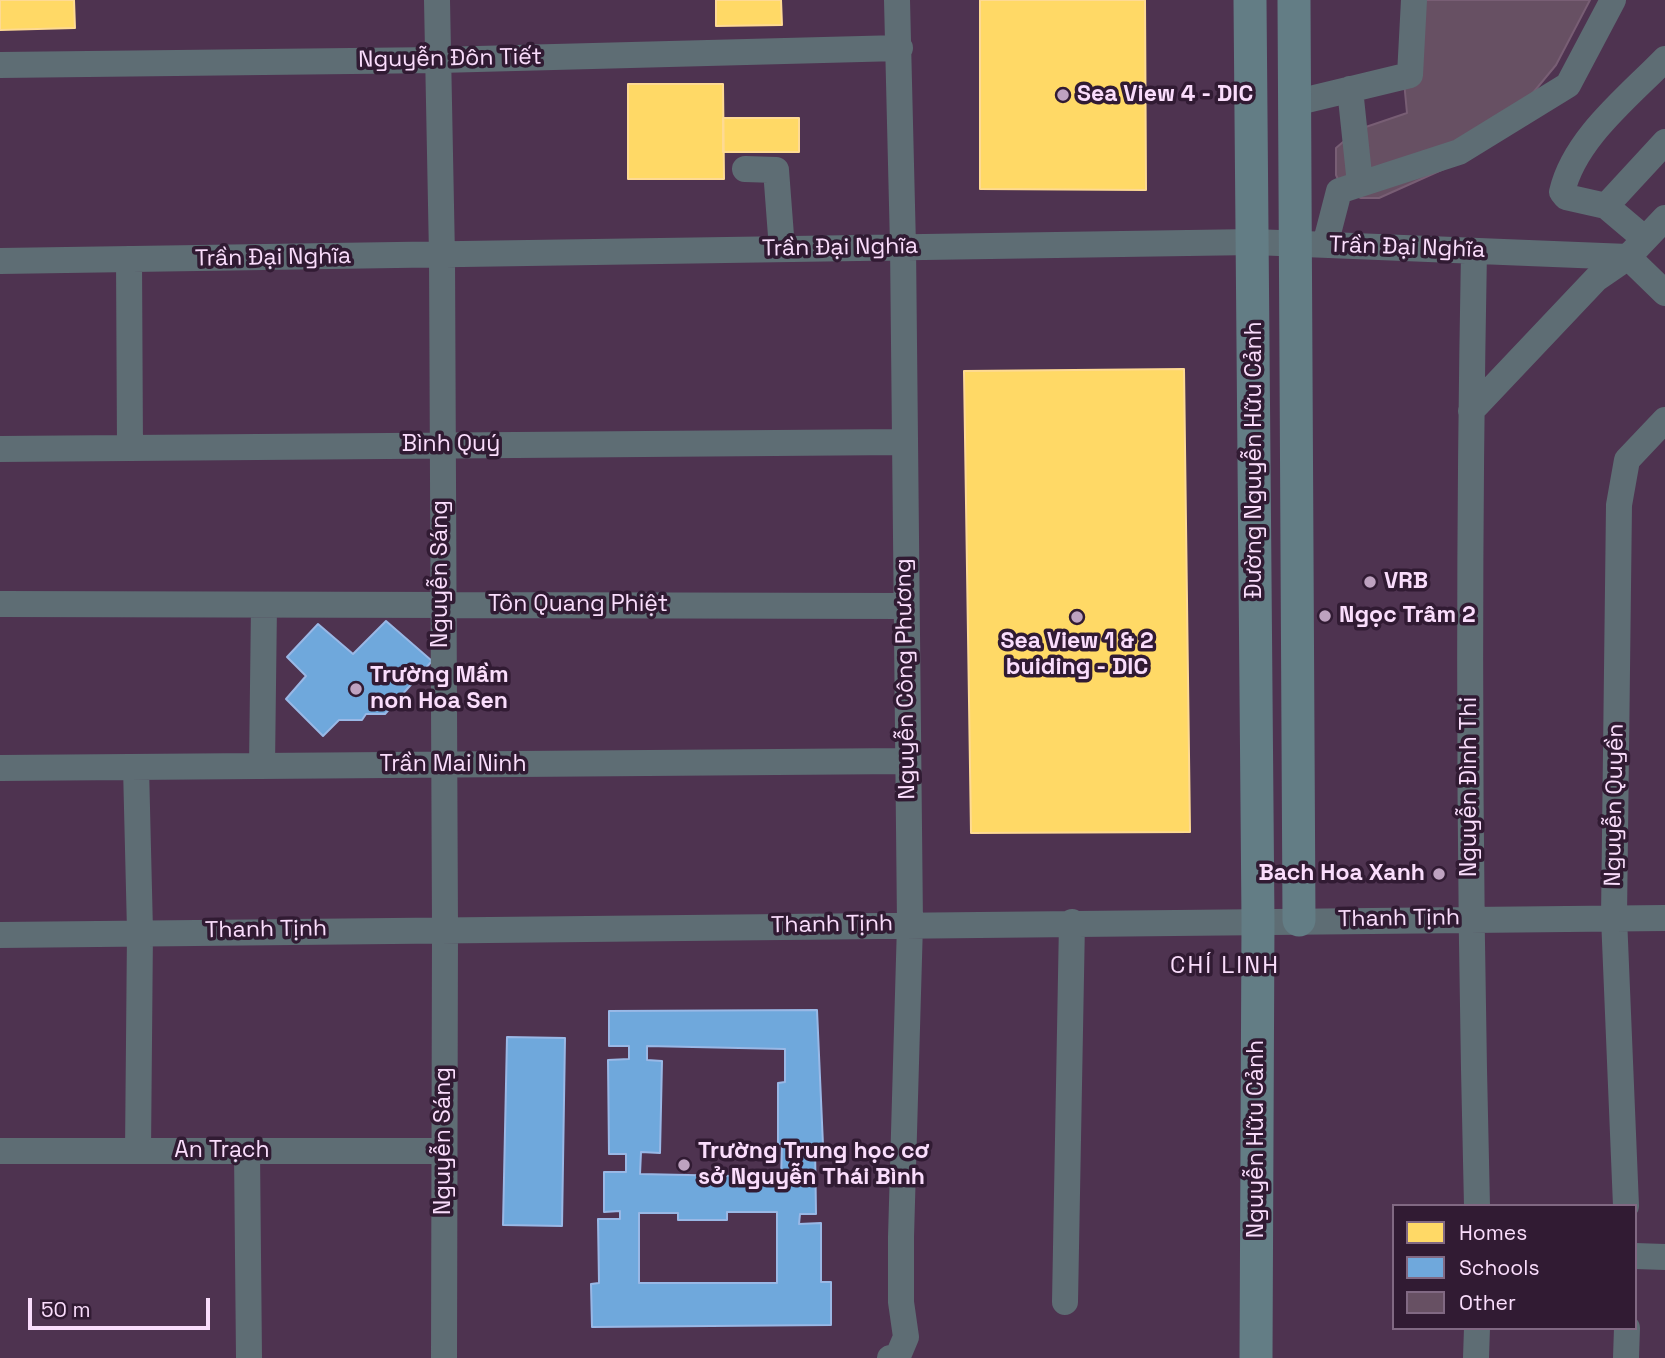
<!DOCTYPE html>
<meta charset="utf-8">
<style>
body{margin:0}
#map{position:relative;width:1665px;height:1358px;overflow:hidden;background:#4e3350;font-family:"Space Grotesk",sans-serif}
canvas{display:block}
.legend{position:absolute;left:1392px;top:1204px;width:245px;height:126px;box-sizing:border-box;background:#311b33;border:2px solid #816983;margin:0;padding:9px 12px;list-style:none;font-size:21px;color:#faddfc}
.legend li{display:flex;align-items:center;gap:14px;height:35px}
.legend b{width:35px;border:2px solid #816983}
.scale{position:absolute;left:28px;top:1298px;width:182px;height:32px;box-sizing:border-box;border:4px solid #faddfc;border-top:0;padding-left:9px;font-size:21px;line-height:24px;white-space:nowrap;color:#faddfc;-webkit-text-stroke:5px #311b33;paint-order:stroke}
</style>
<div id="map">
<canvas width="1665" height="1358"></canvas>
<ul class="legend">
<li><b style="height:19px;background:#ffd966"></b>Homes</li>
<li><b style="height:19px;background:#6fa8dc"></b>Schools</li>
<li><b style="height:19px;background:#675063"></b>Other</li>
</ul>
<div class="scale">50 m</div>
</div>
<script>
const context = document.querySelector('canvas').getContext('2d');
context.lineJoin = 'round';
function fill(path, color) { context.fillStyle = color; context.fill(path, 'evenodd'); }
function stroke(path, color, width, dash) { context.strokeStyle = color; context.lineWidth = width; context.lineCap = dash ? 'butt' : 'round'; context.setLineDash(dash || []); context.stroke(path); }
function drawText(font, color, halo, rows, align = 'center') {
  context.font = font + ' "Space Grotesk",sans-serif'; context.lineWidth = 7; context.setLineDash([]); context.textBaseline = 'middle'; context.strokeStyle = halo; context.fillStyle = color; for (const [text, x, y, turn = 0] of rows) {
    context.save(); context.translate(x, y); context.rotate((+turn || 0) * Math.PI / 180); context.textAlign = isNaN(turn) ? turn : align; if (halo) context.strokeText(text, 0, 0); context.fillText(text, 0, 0); context.restore();
  }
}
const homes = new Path2D(`
 M0 0H74L75 28 0 30Z
 M716 0H781L782 25 716 26Z
 M980 0H1145L1146 190 980 189Z
 M628 84H723L724 179H628Z
 M723 118H799V152H723Z
 M1184 369 1190 832 971 833 964 371Z`);
fill(homes, '#ffd966');
stroke(homes, '#feda93', 2);
const schools = new Path2D(`
 M386 621 432 661 385 714H366L362 720H339L323 736 286 699 306 676 287 657 318 624 353 654Z
 M817 1010 823 1145H815L816 1214H800L799 1224 821 1223V1282H831V1325L592 1327 591 1284 599 1283 598 1219H620V1211L604 1212V1172H626V1154H609L608 1060 629 1059V1046H609V1011ZM647 1046 785 1049V1082L778 1083V1144H782L781 1177 640 1174 641 1152 660 1153 662 1061 647 1060ZM727 1212H777V1283H639V1213H678V1220H727Z
 M507 1037 565 1038 562 1226 503 1225Z`);
fill(schools, '#6fa8dc');
stroke(schools, '#99b8e6', 2);
const building = new Path2D(`
 M1415 0H1590L1556 65 1532 94 1446 168 1379 198H1361L1345 191 1340 184 1336 175V148L1357 130 1407 113 1403 71Z`);
fill(building, '#675063');
stroke(building, '#785e74', 2);
stroke(new Path2D(`
 M437 0 442 256 445 928 444 1358
 M0 65 439 60 900 48
 M1350 89 1360 184
 M1294 103 1410 75 1414 0
 M745 169 776 170 782 249
 M1606 206 1566 197 1562 192C1574 139 1628 97 1665 59
 M1645 239 1606 206 1665 142
 M1325 245 1339 191 1459 152 1568 85 1613 0
 M1474 251C1468 569 1469 887 1477 1206
 M129 259 130 448
 M0 261 1254 242 1628 257 1665 293
 M1471 411 1596 279 1628 257 1665 218
 M0 449 903 442
 M0 604 904 606
 M262 766 264 605
 M136 767 140 931 138 1151
 M0 768 906 761
 M0 935 1665 918
 M0 1151H443
 M247 1151 249 1358
 M1626 1206 1614 917 1619 505 1627 460 1665 420
 M1635 1256 1665 1257
 M1065 1302 1072 922
 M890 1358 898 1356 906 1337 901 1302V1237L910 924 903 246 897 0
 M1476 1358 1477 1328
 M1626 1358 1627 1328`), '#5e6d74', 26);
stroke(new Path2D(`
 M1250 0 1258 920 1256 1358
 M1294 0 1299 920`), '#637d85', 33);
for (const [x, y, r, color] of [
 [1063,95,7,"#bea2c0"],
 [1370,582,7,"#bea2c0"],
 [1325,616,7,"#bea2c0"],
 [1077,617,7,"#bea2c0"],
 [356,689,7,"#bea2c0"],
 [1439,874,7,"#bea2c0"],
 [684,1165,7,"#bea2c0"]
]) { const dot = new Path2D(); dot.arc(x, y, r, 0, 2 * Math.PI); context.fillStyle = color; context.fill(dot); stroke(dot, '#311b33', 2.5); }
drawText('23px', '#faddfc', '#311b33', [
 ["Nguyễn Đôn Tiết",450,59,-1],
 ["Trần Đại Nghĩa",840,248,-1],
 ["Trần Đại Nghĩa",1407,248,2],
 ["Trần Đại Nghĩa",273,258,-1],
 ["Bình Quý",451,445],
 ["Đường Nguyễn Hữu Cảnh",1255,460,-90],
 ["Nguyễn Sáng",441,574,-90],
 ["Tôn Quang Phiệt",578,605],
 ["Nguyễn Công Phương",906,679,-91],
 ["Trần Mai Ninh",453,765],
 ["Nguyễn Đình Thi",1470,787,-90],
 ["Nguyễn Quyền",1615,805,-89],
 ["Thanh Tịnh",1399,919,-1],
 ["Thanh Tịnh",832,925,-1],
 ["Thanh Tịnh",266,930,-1],
 ["Nguyễn Hữu Cảnh",1257,1139,-90],
 ["Nguyễn Sáng",444,1141,-90],
 ["An Trạch",222,1151]
]);
drawText('bold 23px', '#faddfc', '#311b33', [
 ["Sea View 4 - DIC",1077,95],
 ["VRB",1384,582],
 ["Ngọc Trâm 2",1339,616],
 ["Sea View 1 & 2",1077,642,"center"],
 ["buiding - DIC",1077,668,"center"],
 ["Trường Mầm",370,676],
 ["non Hoa Sen",370,702],
 ["Bach Hoa Xanh",1425,874,"right"],
 ["Trường Trung học cơ",698,1152],
 ["sở Nguyễn Thái Bình",698,1178]
], 'left');
context.letterSpacing = '2px';
drawText('24px', '#faddfc', '#311b33', [
 ["CHÍ LINH",1225,966]
]);
context.letterSpacing = '0px';
</script>
